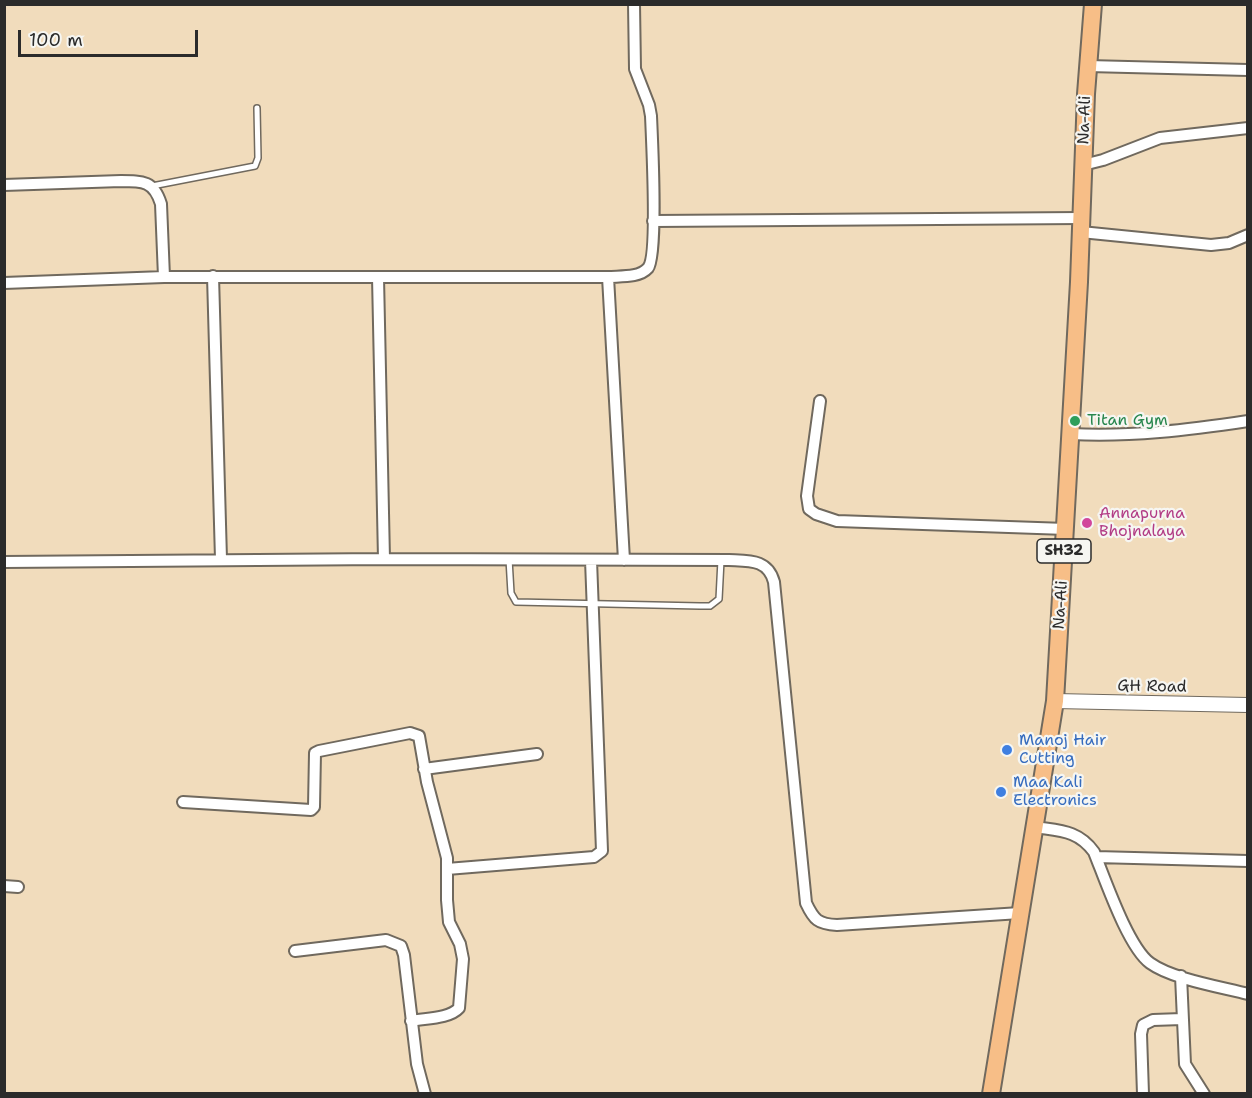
<!DOCTYPE html>
<style>
body{margin:0}
#map{position:relative;width:1252px;height:1098px;overflow:hidden;background:#f1dcbc;font-family:"Shantell Sans",sans-serif}
canvas{display:block}
.frame{position:absolute;inset:0;border:6px solid #2b2b2b;pointer-events:none}
.scale{position:absolute;left:18px;top:30px;width:180px;height:27px;box-sizing:border-box;border:3px solid #2b2b2b;border-top:0;padding-left:8px;font-size:18px;line-height:21px;white-space:nowrap;color:#2b2b2b;-webkit-text-stroke:4px #f6f6f2;paint-order:stroke}
</style>
<div id="map">
<canvas width="1252" height="1098"></canvas>
<div class="frame"></div>
<div class="scale">100 m</div>
</div>
<script>
const context = document.querySelector('canvas').getContext('2d');
context.lineJoin = 'round';
function stroke(path, color, width, dash) { context.strokeStyle = color; context.lineWidth = width; context.lineCap = dash ? 'butt' : 'round'; context.setLineDash(dash || []); context.stroke(path); }
function drawText(font, color, halo, rows, align = 'center') {
  context.font = font + ' "Shantell Sans",sans-serif'; context.lineWidth = 4.5; context.setLineDash([]); context.textBaseline = 'middle'; context.strokeStyle = halo; context.fillStyle = color; for (const [text, x, y, turn = 0] of rows) {
    context.save(); context.translate(x, y); context.rotate((+turn || 0) * Math.PI / 180); context.textAlign = isNaN(turn) ? turn : align; if (halo) context.strokeText(text, 0, 0); context.fillText(text, 0, 0); context.restore();
  }
}
const service = new Path2D(`
 M152 186 255 166 258 158 257 108
 M509 559 511 593 516 602 700 606H710L719 599 721 560`);
const minor = new Path2D(`
 M1088 66 1248 70
 M1083 165 1103 160 1160 138 1248 128
 M4 185 121 181C143 181 154 181 161 204L164 277H608C621 276 639 278 648 268 658 256 652 139 651 116L649 105 635 69 634 4
 M653 221 1082 218
 M1081 232 1211 245 1229 243 1248 235
 M213 276 221 559
 M378 277 384 559 729 560C749 561 768 559 774 582L806 903C814 920 818 924 837 925L1020 913
 M608 277 624 560
 M4 283 164 277
 M820 401 807 496 809 509 816 514 837 521 1066 529
 M1071 434C1131 437 1188 430 1248 421
 M4 562 384 559
 M424 769 537 754
 M183 802 311 810 314 807 315 753 319 751 410 733 419 736 427 782 447 858V900L449 922 460 944 463 959 459 1008C449 1019 425 1018 411 1021
 M1035 827C1060 831 1078 830 1094 852 1105 879 1128 947 1150 963 1172 979 1221 987 1248 994
 M1096 857 1248 861
 M447 869 594 857 602 851 591 560
 M4 886 18 887
 M295 951 386 940 401 946 404 955 417 1064 425 1094
 M1181 976 1185 1064 1204 1094
 M1143 1094 1141 1034 1143 1025 1153 1020 1182 1019`);
const tertiary = new Path2D(`
 M1055 701 1248 705`);
const primary = new Path2D(`
 M991 1094 1055 701 1079 282 1086 94 1093 4`);
stroke(service, '#70695e', 8);
stroke(minor, '#70695e', 14);
stroke(tertiary, '#70695e', 16);
stroke(primary, '#70695e', 20);
stroke(service, '#fff', 5);
stroke(minor, '#fff', 10);
stroke(tertiary, '#fff', 14);
stroke(primary, '#f7be87', 16);
for (const [x, y, r, color] of [
 [1075,421,6,"#2e9e5b"],
 [1087,523,6,"#d1479c"],
 [1007,750,6,"#3f7fe0"],
 [1001,792,6,"#3f7fe0"]
]) { const dot = new Path2D(); dot.arc(x, y, r, 0, 2 * Math.PI); context.fillStyle = color; context.fill(dot); stroke(dot, '#f6f6f2', 2); }
for (const [x, y, w] of [
 [1064,551,54]
]) { const box = new Path2D(); box.roundRect(x - w / 2, y - 12, w, 24, 4.5); context.fillStyle = '#f6f6f2'; context.fill(box); stroke(box, '#2b2b2b', 1.5); }
drawText('bold 15px', '#2b2b2b', null, [
 ["SH32",1064,551]
]);
drawText('16px', '#2b2b2b', '#f6f6f2', [
 ["Na-Ali",1085,120,-88],
 ["Na-Ali",1061,605,-86],
 ["GH Road",1152,687,1]
]);
drawText('16px', '#27864d', '#f6f6f2', [
 ["Titan Gym",1087,421]
], 'left');
drawText('16px', '#b23c85', '#f6f6f2', [
 ["Annapurna",1099,514],
 ["Bhojnalaya",1099,532]
], 'left');
drawText('16px', '#366cbe', '#f6f6f2', [
 ["Manoj Hair",1019,741],
 ["Cutting",1019,759],
 ["Maa Kali",1013,783],
 ["Electronics",1013,801]
], 'left');
</script>
